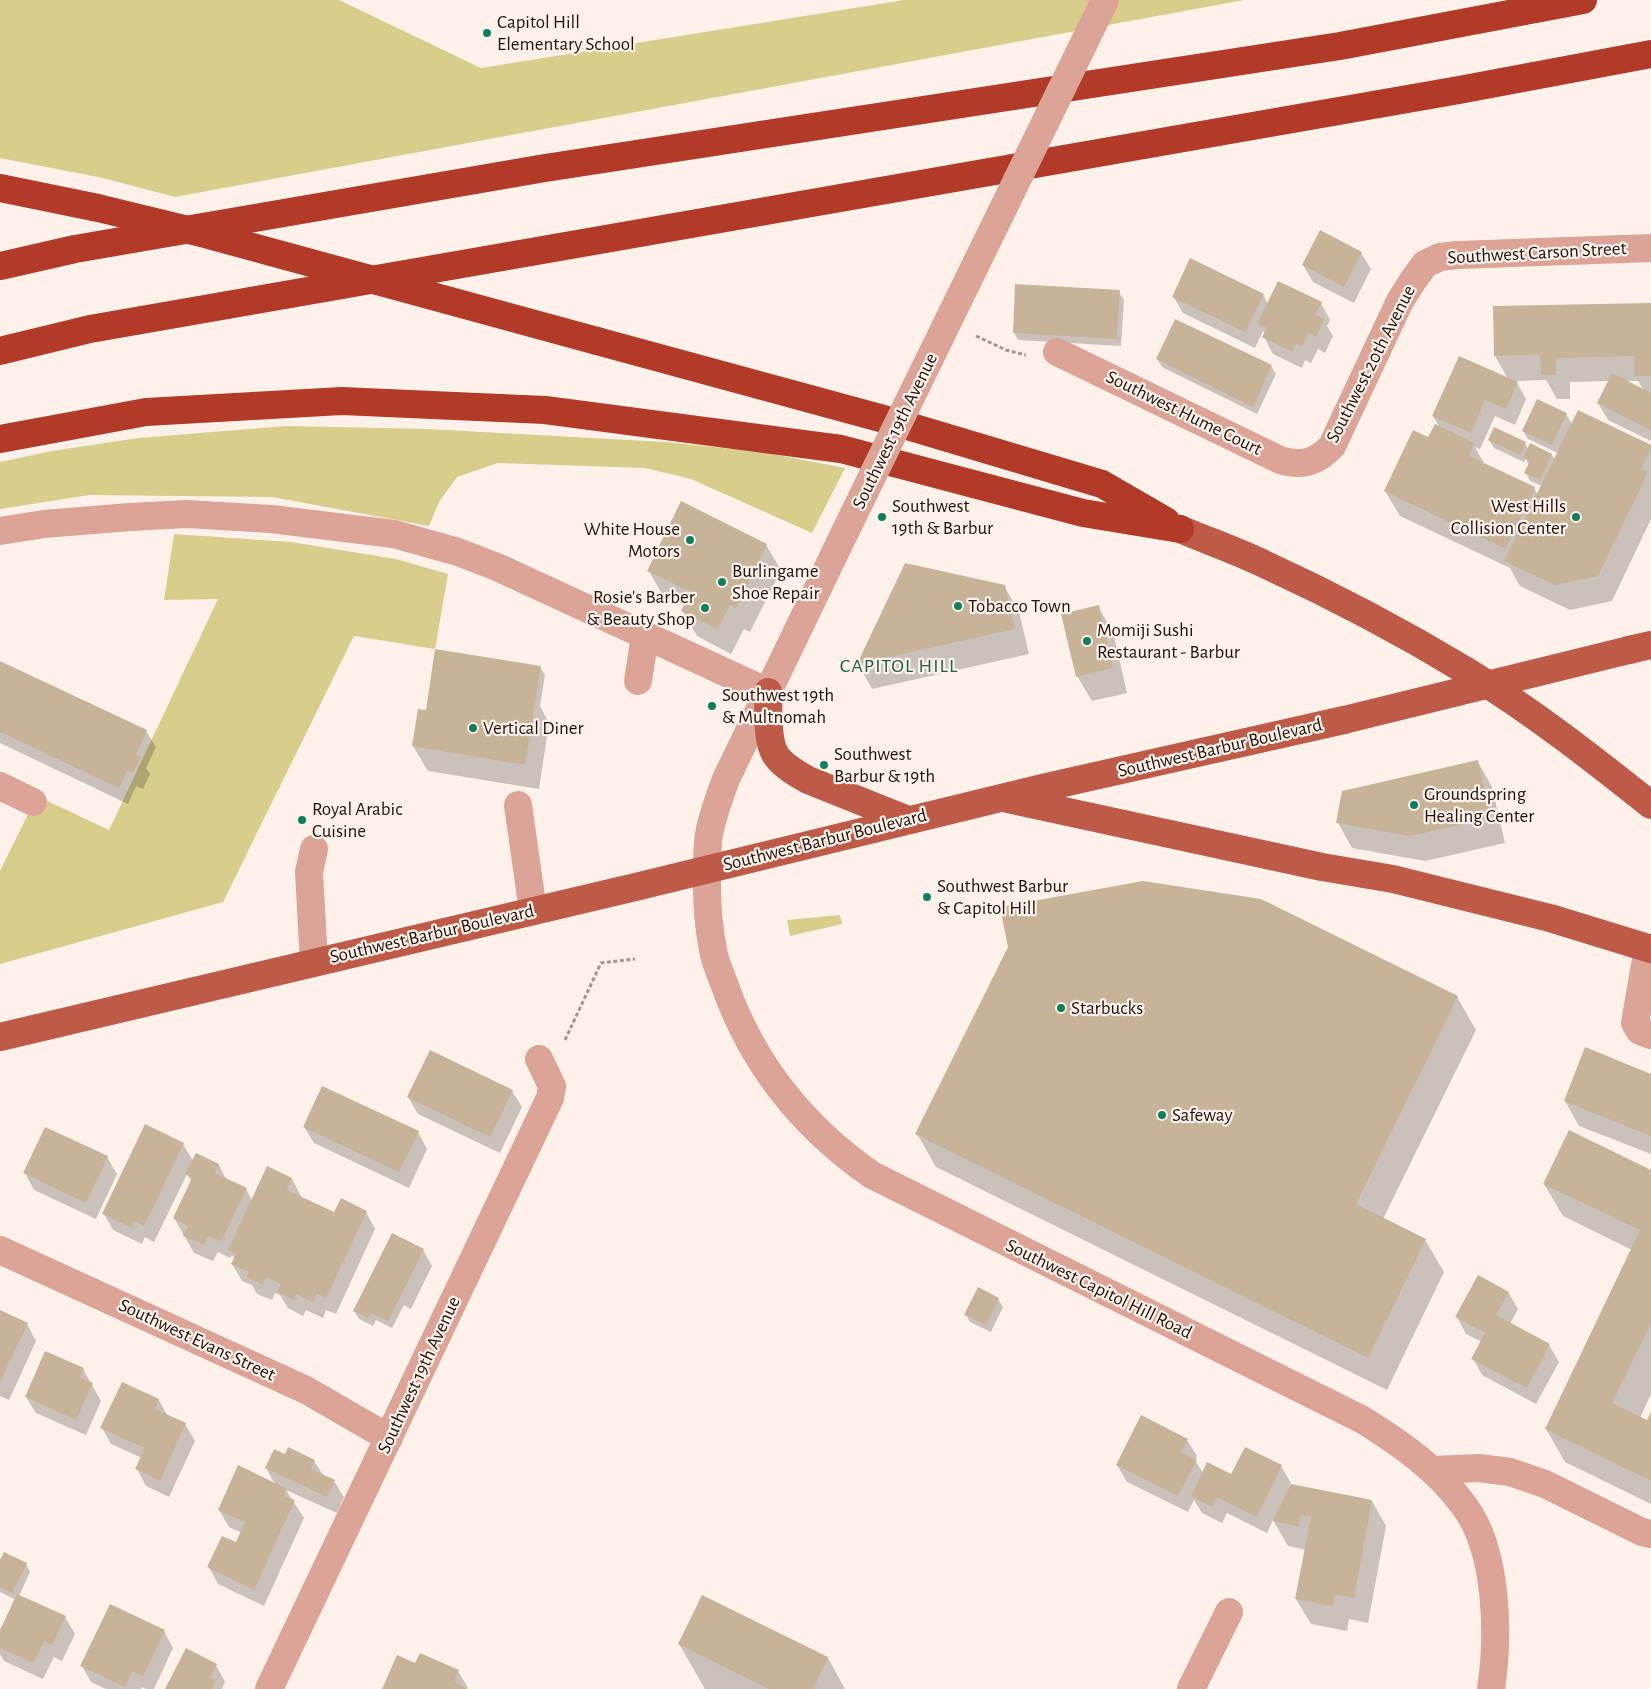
<!DOCTYPE html>
<style>
body{margin:0}
canvas{display:block;background:#fdf1e9}
</style>
<canvas width="1651" height="1689"></canvas>
<script>
const context = document.querySelector('canvas').getContext('2d');
context.lineJoin = 'round';
function fill(path, color) { context.fillStyle = color; context.fill(path, 'evenodd'); }
function stroke(path, color, width, dash) { context.strokeStyle = color; context.lineWidth = width; context.lineCap = dash ? 'butt' : 'round'; context.setLineDash(dash || []); context.stroke(path); }
function drawText(font, color, halo, rows, align = 'center') {
  context.font = font + ' "Alegreya Sans",sans-serif'; context.lineWidth = 4.5; context.setLineDash([]); context.textBaseline = 'middle'; context.strokeStyle = halo; context.fillStyle = color; for (const [text, x, y, turn = 0] of rows) {
    context.save(); context.translate(x, y); context.rotate((+turn || 0) * Math.PI / 180); context.textAlign = isNaN(turn) ? turn : align; if (halo) context.strokeText(text, 0, 0); context.fillText(text, 0, 0); context.restore();
  }
}
fill(new Path2D(`
 M0 0H339L481 68 904 0H1244L175 197 103 178 0 158Z
 M286 426 428 429 665 442 762 452 845 468 812 533 691 479 645 468 498 463 457 477 439 502 429 526 272 497 90 495 0 509V462L52 451 138 438Z
 M174 534 291 542 396 559 448 574 435 649 354 636 223 902 0 964V871L37 796 109 830 218 599 164 600Z
 M840 915 842 924 790 936 787 920Z`), '#d9cd8c');
fill(new Path2D(`
 M1361 253 1371 269 1354 303 1313 282 1303 265Z
 M1119 292 1124 300 1121 346 1018 340 1014 332Z
 M1263 295 1268 304 1321 303 1330 320 1327 326 1333 336 1325 353 1318 349 1311 363 1305 360 1302 368 1273 354 1264 337 1265 335 1263 331 1255 348 1183 313 1173 296Z
 M1651 305V441L1608 420 1598 403 1609 381 1570 382V399H1557L1546 380 1516 381 1526 399 1515 425 1495 416 1480 449 1475 447 1485 465 1534 488 1538 495 1542 486 1530 481 1526 473 1529 466 1526 459 1524 462 1494 448 1489 440 1525 443 1528 449 1552 455 1555 460 1558 453 1528 439 1523 431 1566 414 1572 424 1651 446V519L1612 601 1570 610 1520 586 1510 568 1400 516 1385 491 1429 439 1440 428 1433 416 1508 379 1495 356ZM1624 381H1638L1644 391Z
 M1176 320 1271 366 1276 374 1257 414 1162 367 1157 359Z
 M766 545 781 570 750 632 744 629 731 654 697 636 683 611 685 606 663 596 649 571Z
 M1004 586 1019 612 1029 654 872 689 858 664 875 627Z
 M1098 607 1113 632 1127 693 1092 701 1077 676Z
 M0 663 146 731 156 747 146 768 150 774 143 789 136 786 128 804 0 743Z
 M540 667 545 675 540 706 549 723 539 789 428 771 413 746 427 711Z
 M1478 762 1492 787 1505 843 1425 861 1352 848 1338 823Z
 M1457 997 1476 1030 1383 1219 1425 1240 1444 1272 1387 1390 936 1167 917 1134Z
 M1651 1075V1154L1579 1126 1565 1101Z
 M512 1091 522 1107 500 1153 418 1114 408 1097Z
 M304 1127 418 1132 427 1149 409 1188 314 1143Z
 M46 1129 107 1157 117 1174 96 1219 34 1190 25 1173Z
 M183 1144 193 1161 196 1154 219 1165 227 1181 246 1189 252 1200 292 1179 301 1196 300 1198 335 1214 366 1212 375 1229 336 1314 326 1310 323 1318 306 1310 303 1316 288 1308 280 1295 275 1293 272 1300 257 1294 252 1285 242 1281 232 1264 235 1259 232 1255 230 1258 218 1252 213 1261 194 1253 174 1218 192 1182 187 1174 154 1242 145 1237 142 1244 113 1230 104 1214Z
 M1651 1171V1394L1640 1418 1648 1422 1651 1414V1504L1565 1462 1546 1429 1632 1250 1563 1216 1544 1184Z
 M423 1250 432 1266 411 1309 404 1305 392 1328 376 1320 373 1326 359 1319 354 1311Z
 M978 1289 998 1299 1003 1307 991 1332 970 1322 966 1315Z
 M1508 1292 1518 1309 1510 1324 1549 1345 1559 1362 1536 1404 1482 1375 1473 1358 1482 1342 1466 1334 1457 1317Z
 M0 1312 27 1324 36 1341 9 1400 0 1396Z
 M83 1369 101 1401 86 1435 36 1413 26 1397Z
 M123 1383 159 1400 168 1417 185 1424 195 1441 169 1497 146 1486 137 1469 142 1458 111 1444 102 1428Z
 M1187 1440 1197 1456 1195 1460 1203 1473 1232 1476 1281 1466 1291 1483 1290 1485 1372 1501 1386 1526 1368 1623 1349 1619 1347 1631 1311 1624 1296 1599 1306 1550 1288 1546 1273 1520 1267 1533 1227 1513 1222 1523 1202 1513 1194 1500 1188 1512 1127 1482 1117 1465Z
 M285 1455 314 1461 323 1475 334 1481 344 1497 337 1513 286 1490 304 1518 264 1606 218 1584 209 1567 236 1544 242 1533 229 1527 219 1510 275 1484 266 1468Z
 M0 1563 26 1564 30 1572 19 1596 65 1617 75 1634 62 1661 54 1657 43 1679 4 1661 0 1654V1633L16 1600 0 1592Z
 M703 1597 828 1658 845 1689H705L679 1644Z
 M164 1631 173 1648 154 1689H146L142 1687 141 1689H106L91 1682 82 1666Z
 M216 1665 225 1682 222 1689H166Z
 M415 1665 458 1671 468 1688 383 1689Z`), '#0003');
fill(new Path2D(`
 M1320 230 1362 252 1344 287 1302 265Z
 M1190 258 1264 294 1245 332 1172 297Z
 M1278 281 1322 302 1315 314 1324 319 1316 337 1308 333 1302 347 1296 344 1292 352 1262 337 1267 328 1257 324Z
 M1015 284 1120 290 1117 339 1013 333Z
 M1651 303V376H1634V356L1556 358V375H1541L1540 355 1494 356 1493 306Z
 M1175 319 1272 365 1253 407 1156 359Z
 M1459 356 1518 382 1506 409 1485 400 1471 433 1432 416Z
 M1612 373 1651 393V430L1597 403Z
 M1537 399 1567 413 1552 445 1522 431Z
 M1578 410 1651 445V449L1641 469 1648 472 1598 576 1555 585 1504 561Z
 M1435 424 1474 443 1469 456 1535 487 1506 549 1384 491 1413 430 1428 437Z
 M1494 427 1526 442 1520 455 1488 440Z
 M1530 443 1552 454 1540 480 1524 473 1530 461 1523 457Z
 M681 501 767 544 736 608 730 605 717 629 681 611 691 592 647 571Z
 M905 563 1005 585 1015 629 857 664Z
 M1099 605 1113 668 1076 677 1061 614Z
 M435 649 541 666 525 765 412 746 418 709 426 710Z
 M0 661 147 730 136 754 141 757 133 773 127 770 119 788 0 732Z
 M1478 760 1491 818 1410 836 1336 823 1342 791Z
 M1143 881 1261 899 1458 996 1356 1204 1426 1239 1368 1358 915 1134 1008 947 1000 907Z
 M1585 1047 1651 1074V1136L1564 1101Z
 M430 1050 513 1090 490 1137 407 1097Z
 M322 1086 419 1131 399 1172 303 1127Z
 M145 1124 184 1143 144 1226 135 1221 132 1228 102 1214Z
 M45 1127 108 1156 86 1203 23 1173Z
 M1569 1130 1651 1170V1323L1612 1403 1647 1420 1651 1412V1481L1545 1429 1640 1230 1543 1184Z
 M196 1153 219 1164 215 1173 247 1188 221 1242 208 1236 204 1245 183 1236 188 1226 173 1218 192 1178 185 1174Z
 M267 1166 292 1178 287 1190 334 1212 341 1198 367 1211 326 1298 317 1294 313 1302 296 1294 294 1300 277 1292 281 1284 266 1277 262 1284 246 1277 249 1272 231 1264 236 1254 228 1250Z
 M392 1233 424 1249 388 1321 371 1313 368 1318 353 1311Z
 M1478 1275 1509 1292 1496 1315 1550 1344 1527 1388 1471 1359 1485 1333 1455 1317Z
 M978 1287 999 1298 986 1325 964 1315Z
 M0 1310 28 1323 0 1382Z
 M45 1351 84 1368 80 1377 93 1383 76 1420 25 1397Z
 M122 1382 159 1399 155 1409 186 1423 160 1481 135 1469 145 1448 100 1428Z
 M1141 1415 1188 1439 1181 1452 1197 1460 1178 1496 1116 1465Z
 M288 1447 315 1460 311 1469 335 1480 327 1497 265 1468 274 1449 285 1454Z
 M1245 1447 1282 1465 1257 1517 1217 1497 1212 1507 1191 1496 1207 1462 1231 1474Z
 M238 1465 287 1489 284 1496 295 1500 254 1590 207 1567 222 1536 236 1542 245 1522 218 1510Z
 M1291 1484 1372 1500 1354 1598 1335 1595 1333 1606 1295 1599 1311 1517 1301 1515 1299 1527 1273 1521Z
 M4 1552 27 1563 12 1593 0 1587V1560Z
 M17 1594 66 1616 52 1645 44 1641 34 1663 0 1648V1630Z
 M702 1595 828 1657 813 1689H769L678 1644Z
 M110 1604 165 1630 143 1676 132 1671 125 1687 80 1666Z
 M186 1648 217 1664 210 1677 216 1680 212 1689H165Z
 M420 1653 459 1670 454 1682 468 1689H382L397 1655 415 1663Z`), '#c7b398');
stroke(new Path2D(`
 M976 336 1006 350 1026 355
 M565 1040 601 963 635 959`), '#a2968f', 3, [4, 2.5]);
stroke(new Path2D(`
 M1057 352 1280 460C1302 467 1317 462 1332 446L1400 301 1414 279 1425 264 1440 257 1458 255 1651 248
 M0 531 44 524 130 517 187 514 271 519 394 534 458 552 497 567 768 692
 M845 532 726 779C720 795 714 812 710 829 706 847 707 868 707 886 707 908 709 929 713 950 715 962 721 975 725 986 753 1065 803 1127 872 1175L1363 1420C1401 1444 1439 1470 1465 1507 1498 1552 1499 1636 1491 1689
 M638 681 645 635
 M0 786 33 802
 M518 805 533 911
 M314 849 309 872 314 962
 M1648 948 1635 1023 1640 1031 1651 1035
 M0 1250 306 1390 389 1438
 M1432 1470 1479 1468 1510 1472 1545 1484 1642 1532 1651 1534
 M269 1689 550 1098 552 1086 539 1059
 M1191 1689 1229 1612`), '#dca397', 28);
stroke(new Path2D(`
 M1180 529C1208 541 1237 551 1264 564 1334 596 1402 632 1468 672 1532 711 1592 758 1651 805
 M1629 650 1651 645
 M768 692C769 709 766 738 775 754 781 764 797 774 808 780L908 820
 M1008 799 1322 867 1393 879 1550 918 1651 949
 M0 1037 635 887 1046 787 1344 720`), '#be5a48', 28);
stroke(new Path2D(`
 M0 266 75 249 545 168 1340 46 1583 0
 M597 341 891 421 1102 484 1166 521
 M0 351 90 329 1459 90 1651 54
 M0 439 146 412 342 401 545 410 841 449 1083 513 1180 529`), '#b13b28', 28);
stroke(new Path2D(`
 M845 532 1105 0`), '#dca397', 28);
stroke(new Path2D(`
 M1344 720 1629 650`), '#be5a48', 28);
stroke(new Path2D(`
 M0 188 98 208 205 234 597 341`), '#b13b28', 28);
for (const [x, y, r, color] of [
 [487,33,5,"#0c805d"],
 [882,517,5,"#0c805d"],
 [1576,517,5,"#0c805d"],
 [690,540,5,"#0c805d"],
 [722,582,5,"#0c805d"],
 [958,606,5,"#0c805d"],
 [705,608,5,"#0c805d"],
 [1087,641,5,"#0c805d"],
 [712,706,5,"#0c805d"],
 [473,728,5,"#0c805d"],
 [824,765,5,"#0c805d"],
 [1414,805,5,"#0c805d"],
 [302,820,5,"#0c805d"],
 [927,897,5,"#0c805d"],
 [1061,1008,5,"#0c805d"],
 [1162,1115,5,"#0c805d"]
]) { const dot = new Path2D(); dot.arc(x, y, r, 0, 2 * Math.PI); context.fillStyle = color; context.fill(dot); stroke(dot, '#fdf1e9', 2); }
drawText('19px', '#1f140d', '#fdf1e9', [
 ["Capitol Hill",497,22],
 ["Elementary School",497,44],
 ["Southwest",892,506],
 ["19th & Barbur",892,528],
 ["West Hills",1566,506,"right"],
 ["Collision Center",1566,528,"right"],
 ["White House",680,529,"right"],
 ["Motors",680,551,"right"],
 ["Burlingame",732,571],
 ["Shoe Repair",732,593],
 ["Rosie's Barber",695,597,"right"],
 ["& Beauty Shop",695,619,"right"],
 ["Tobacco Town",968,606],
 ["Momiji Sushi",1097,630],
 ["Restaurant - Barbur",1097,652],
 ["Southwest 19th",722,695],
 ["& Multnomah",722,717],
 ["Vertical Diner",483,728],
 ["Southwest",834,754],
 ["Barbur & 19th",834,776],
 ["Groundspring",1424,794],
 ["Healing Center",1424,816],
 ["Royal Arabic",312,809],
 ["Cuisine",312,831],
 ["Southwest Barbur",937,886],
 ["& Capitol Hill",937,908],
 ["Starbucks",1071,1008],
 ["Safeway",1172,1115]
], 'left');
drawText('19px', '#1f140d', '#fdf1e9', [
 ["Southwest Carson Street",1537,253,-3],
 ["Southwest 20th Avenue",1371,364,-63],
 ["Southwest Hume Court",1184,413,26],
 ["Southwest 19th Avenue",895,431,-64],
 ["Southwest Barbur Boulevard",1220,748,-13],
 ["Southwest Barbur Boulevard",825,840,-14],
 ["Southwest Barbur Boulevard",432,934,-13],
 ["Southwest Capitol Hill Road",1099,1289,26],
 ["Southwest Evans Street",197,1340,25],
 ["Southwest 19th Avenue",419,1375,-65]
]);
context.letterSpacing = '1px';
drawText('20px', '#1b6148', '#fdf1e9', [
 ["CAPITOL HILL",899,666]
]);
context.letterSpacing = '0px';
</script>
